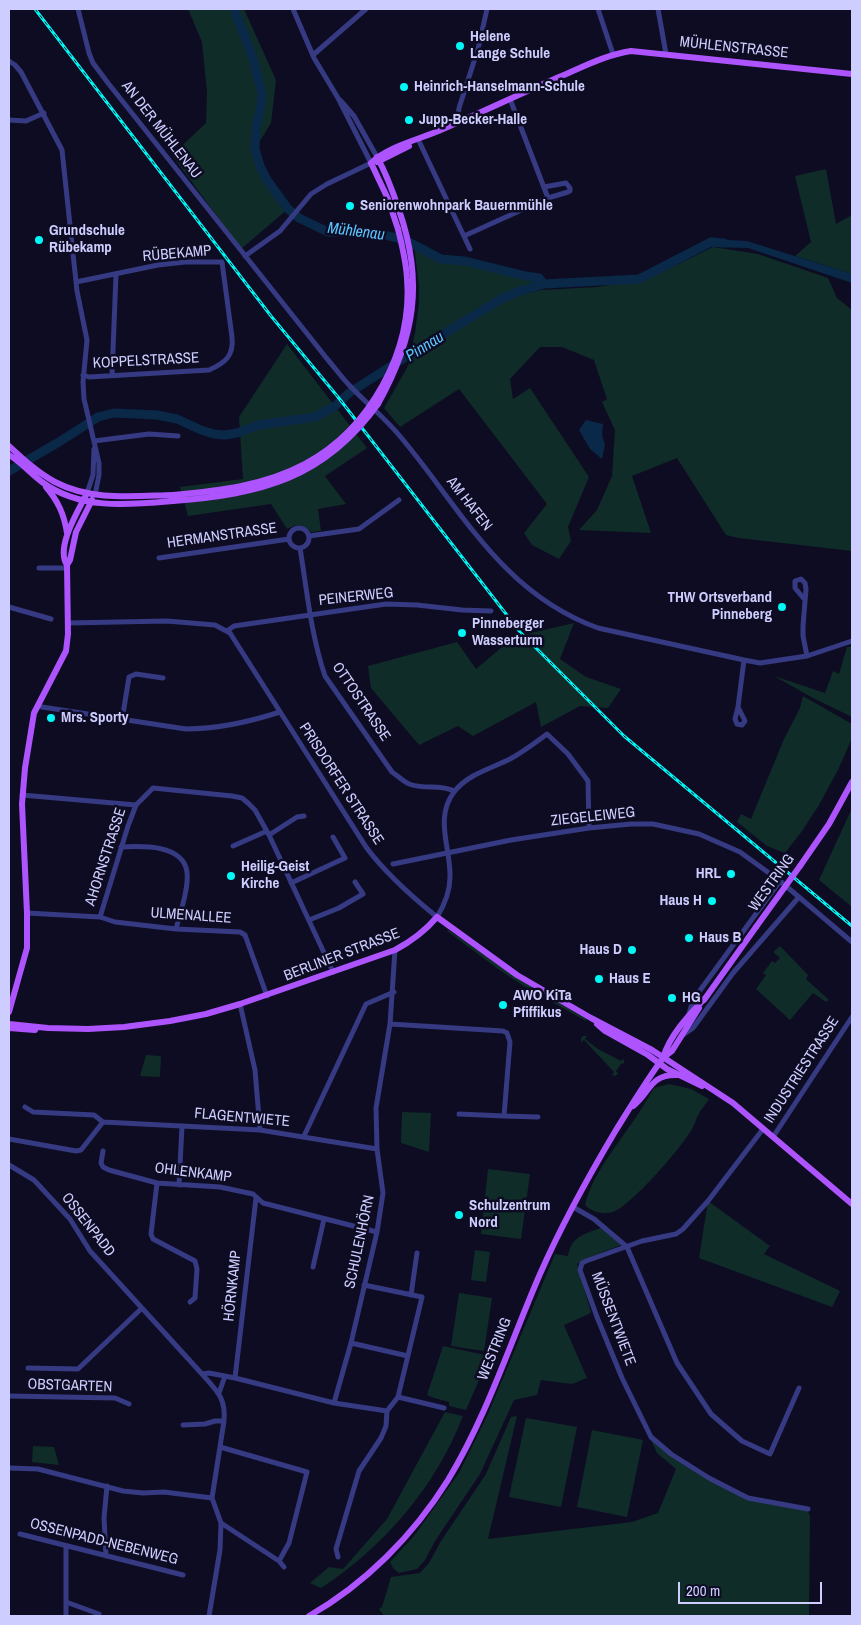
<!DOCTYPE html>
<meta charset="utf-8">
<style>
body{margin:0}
#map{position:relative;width:861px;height:1625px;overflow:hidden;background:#0e0c22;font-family:"Archivo Narrow",sans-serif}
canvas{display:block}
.frame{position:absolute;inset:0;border:10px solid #cdcdff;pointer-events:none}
.scale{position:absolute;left:678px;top:1582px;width:144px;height:22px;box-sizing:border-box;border:2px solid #cdcdff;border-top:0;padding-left:6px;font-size:15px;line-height:18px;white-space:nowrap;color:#cdcdff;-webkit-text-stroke:4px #0e0c22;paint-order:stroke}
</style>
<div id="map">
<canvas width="861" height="1625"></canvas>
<div class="frame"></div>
<div class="scale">200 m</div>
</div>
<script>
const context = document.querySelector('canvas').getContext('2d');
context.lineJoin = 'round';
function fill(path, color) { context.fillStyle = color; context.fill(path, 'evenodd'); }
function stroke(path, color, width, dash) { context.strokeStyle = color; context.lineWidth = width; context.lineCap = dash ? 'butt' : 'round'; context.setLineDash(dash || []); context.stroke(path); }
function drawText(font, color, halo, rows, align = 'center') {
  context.font = font + ' "Archivo Narrow",sans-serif'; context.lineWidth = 5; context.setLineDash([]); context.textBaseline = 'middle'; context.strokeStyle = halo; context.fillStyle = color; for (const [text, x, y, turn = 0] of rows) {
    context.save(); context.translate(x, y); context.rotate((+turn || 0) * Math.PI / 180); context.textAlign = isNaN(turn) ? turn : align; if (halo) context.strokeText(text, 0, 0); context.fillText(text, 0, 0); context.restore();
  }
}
fill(new Path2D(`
 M188 9H244L276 80 271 123 255 149 267 177 288 209 241 249 172 155 206 123 207 92 202 42Z
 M826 169 836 224 852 215V274L795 256 811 242 795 176Z
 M414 245 441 259 465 261 526 276 539 278 544 284 520 291 505 298 541 290 597 287 634 281 674 266 713 247 758 254 828 278 837 298 852 310V551L739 538 726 535 677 458 632 476 651 533 579 530 597 510 612 476 615 430 602 402 607 399 594 360 562 347H540L510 379 513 399 530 388 589 477 568 527 571 541 559 559 532 545 524 533 547 504 459 389 400 427 384 408 408 366 415 333 419 302V286Z
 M287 344 367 448 325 476 346 504 318 509 321 531 311 532C303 524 297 523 287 529L271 504 188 516 180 487 243 479 239 417Z
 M574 623 560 659 586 677 621 689 608 708 580 706 541 727 536 702 473 736 458 726 419 745 371 688 368 666 457 642 476 669 514 637Z
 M847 647H852V717L813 698 774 676 825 693 833 671 839 674Z
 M803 696 852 724V738L839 768 819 805 802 831 785 853 767 846 737 822 741 814 751 819 784 739 800 708Z
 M852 808V907L819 880Z
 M448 930C493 961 539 992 587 1019L586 1021 527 988 498 969 447 931Z
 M780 946 808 975 806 979 829 1000 826 1002 813 993 790 1020 756 989 766 975 763 973 772 961 775 963 780 958 773 952Z
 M583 1036H587L585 1039 598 1049 621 1061 623 1059 624 1060V1064L622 1063 616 1071 618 1074 615 1076 612 1075 614 1072 584 1040 581 1042V1038Z
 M146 1055 161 1056 160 1077 140 1076Z
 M669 1084 691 1089 709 1099C706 1104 701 1109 698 1115 696 1119 695 1125 692 1129 682 1147 632 1205 613 1212 603 1215 592 1212 585 1205 592 1176 612 1152 629 1127 638 1115 646 1101 654 1088Z
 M402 1112 431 1113 429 1152 401 1143Z
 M488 1169 530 1174 521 1239 481 1234Z
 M708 1201 770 1246 764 1254 840 1291 832 1307 699 1258Z
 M601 1228 621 1245 585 1259 577 1264 591 1312 589 1314 564 1325 587 1378 572 1384 541 1380 537 1395 514 1400 480 1474 435 1541 425 1560 417 1569 399 1573 393 1568 390 1562 414 1536 459 1473 488 1414 555 1254 568 1256C571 1236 585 1234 601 1228Z
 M475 1250 490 1252 486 1282 471 1280Z
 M459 1293 492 1298 484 1351 451 1346Z
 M443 1346 485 1355 489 1357 466 1410 449 1406V1402L434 1398 427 1395Z
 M445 1412 463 1416C437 1485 383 1548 321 1588L310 1583 329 1567 343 1569 387 1519Z
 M517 1416 488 1539 632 1522 658 1513 676 1469 657 1453 650 1438 670 1455 747 1499 808 1511 810 1516 809 1616H384L379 1609 382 1607 391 1577 420 1573 429 1563 441 1541 486 1474 511 1417Z
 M526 1418 577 1427 561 1507 509 1497Z
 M592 1430 643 1440 627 1517 577 1507Z
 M33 1446 54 1447 59 1465 32 1462Z`), '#0f2c28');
fill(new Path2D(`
 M712 239 747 241 852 274V283L748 248 713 247Z
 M586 420 603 424 602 435 605 445 602 459 590 449 579 430Z`), '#0a2848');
stroke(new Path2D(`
 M234 9 252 55 262 93 261 105 256 127 255 149 260 166 267 180 288 209 299 218 328 232 381 234 405 240 441 259 465 261 526 276 539 278 544 284
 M9 471 59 442 98 417 114 413 157 415 177 419 201 430 214 434 225 435 237 433 259 425 315 417 334 407 349 393 388 368 501 299 520 291 544 284 639 279 711 242 724 243`), '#0a2848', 9);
stroke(new Path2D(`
 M78 9 89 53 93 63 108 83 328 360C335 368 342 378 350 386 366 403 384 417 399 435 461 508 501 593 598 628L744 660 760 663 807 656 852 641
 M598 9 613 54
 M658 9 666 54
 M313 55 366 9
 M9 61 15 65 21 72 62 150 77 291 87 340 83 382 84 399 99 463V475L95 495
 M340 100 354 116 377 157
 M9 120 26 121 44 113
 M459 122 458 116 459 108 478 49 487 9
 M418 139 470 249
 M544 187 566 183 570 188V191L568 192 548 198
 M464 236 548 198 510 99
 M245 256 280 231 311 194 327 184 371 163 338 98 314 58 293 9
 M76 282 158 265 185 262H222L232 337C234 356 225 363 209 370L89 377 83 375
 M112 375 116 275
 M94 441 149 434 178 436
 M87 493 93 475 94 449
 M289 538a10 10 0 1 1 20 0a10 10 0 1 1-20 0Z
 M309 536 359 529 399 500
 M300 548C307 591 311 635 325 676L392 772C398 776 403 781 409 784 424 790 440 784 454 791
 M159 558 289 539
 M39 568H67
 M805 600 795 588V581L801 579 805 583 806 589 803 626V636L807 656
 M9 607 51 619
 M69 623 167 621 215 625 230 633 366 847C386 874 411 896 437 917 445 904 450 892 450 877 451 849 434 818 454 792 468 774 490 769 510 759 523 752 535 743 547 734L568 754 588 781 589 828
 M227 631 234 626 386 604 417 605 462 610 491 611
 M38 705 42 707 186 729C219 729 249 722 280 712
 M738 707 745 721 742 725 737 724 735 719 738 707 744 660
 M122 720 129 677 136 674 163 678
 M22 795 136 805
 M269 835 297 817 304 816
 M233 846 267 831
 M121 847C142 846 183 844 187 872 189 888 180 913 176 929
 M393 864 511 840 589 828 631 824H653L699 834 740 852 780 881 852 942
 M291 883 345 858 333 837
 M27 913 100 917 115 922 176 929 240 932 245 935 267 996
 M100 917 128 826 136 805 153 788 232 796 242 798 248 803 255 810 269 835 333 972
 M309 920 339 908 363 894 355 882
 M240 1004 255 1070 260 1130
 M689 1014 693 1000 780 881
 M390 1024 503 1031 507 1033 510 1042 504 1116 538 1117
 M683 1035 693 1028 733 973 799 897
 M25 1107 33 1112 94 1115 103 1122 260 1130 377 1149
 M459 1114 504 1116
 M763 1129 708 1201 683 1229 676 1234 642 1241 586 1261 582 1263 580 1270 597 1317 622 1378 651 1437 671 1454 709 1478 748 1498 808 1509
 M304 1136 366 1004 394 992
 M773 1137 852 1017
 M9 1139 76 1151 81 1150 103 1122
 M103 1151 101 1163 103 1167 109 1170 157 1183 220 1187 253 1194 263 1203 377 1232
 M9 1165 34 1180 70 1219 90 1251 202 1374C217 1391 226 1398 224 1421L212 1498 221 1523 220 1550 209 1616
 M157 1183 151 1234 153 1239 195 1261 197 1269 195 1298 190 1302
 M179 1185 182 1126
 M573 1207 594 1219 627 1247 677 1363 711 1414 742 1441 770 1454 799 1388
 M313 1267 324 1219
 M411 1295 417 1253
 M351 1343 408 1356
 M28 1368 78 1369 142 1308
 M202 1374 209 1373 235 1378 334 1403 351 1343 377 1232 383 1193 377 1149 376 1108 390 1024 395 950
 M235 1378 256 1198
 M219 1393 225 1376
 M9 1396 115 1398 129 1404
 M398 1397 444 1408
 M334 1403 387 1411 398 1397 422 1297 364 1285
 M183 1425 205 1424 215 1421H224
 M220 1447 307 1472 289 1543 279 1561
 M9 1468 38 1469 123 1491 143 1493 164 1492 212 1498
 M221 1523 279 1561 284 1567
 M20 1534 183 1575
 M66 1546V1602L99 1614
 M106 1556 104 1518 107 1486
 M338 1557 336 1549 359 1471 381 1438 386 1426 387 1411
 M66 1616V1602`), '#353a83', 5);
stroke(new Path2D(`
 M377 157C386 173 393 192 399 210 424 282 415 338 378 404
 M377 162 409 146
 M371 163C388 146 421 139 443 129 482 112 520 94 559 77 583 67 605 55 631 51L852 74
 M371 163 388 199 398 229
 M9 446C23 459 38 473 55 482 91 501 133 496 173 495
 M9 455C21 462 30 473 42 482 80 510 128 505 173 501
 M46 487C58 501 64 514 67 533
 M67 565 70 560 76 532 92 500
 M800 866 829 824 852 782
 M704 1000 756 927
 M9 1012 27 948V913L22 804 25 768 34 713 66 651 68 634 67 565C55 547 79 510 87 493
 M9 1024 48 1028 88 1029 124 1027 170 1021 206 1014 240 1004 395 950C412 941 425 931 437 917L517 975 591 1018 652 1050 733 1103 852 1204
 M597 1024 605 1031 648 1055 667 1069 702 1086
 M9 1028 35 1030
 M663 1058 672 1051 699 1008
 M633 1106C650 1093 650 1074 677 1075
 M309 1616C365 1584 413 1536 448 1480 487 1416 510 1343 540 1274 562 1224 588 1177 616 1130 631 1106 646 1081 663 1058 670 1034 690 1014 707 996`), '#ad54ff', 6);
const rail = new Path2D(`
 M35 9 271 316 338 397 520 632 624 736 852 926`);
stroke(rail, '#00f8f7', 3);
stroke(rail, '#0e0c22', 1, [4]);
stroke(new Path2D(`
 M173 495C218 491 264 486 305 464 370 429 413 351 407 278 406 261 402 245 398 229
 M173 501C261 494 324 479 378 404
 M756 927 800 866`), '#ad54ff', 6);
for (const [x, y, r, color] of [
 [460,46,5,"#00f8f7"],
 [404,87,5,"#00f8f7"],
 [409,120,5,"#00f8f7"],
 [350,206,5,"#00f8f7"],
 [39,240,5,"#00f8f7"],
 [782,607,5,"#00f8f7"],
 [462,633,5,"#00f8f7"],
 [51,718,5,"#00f8f7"],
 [731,874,5,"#00f8f7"],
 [231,876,5,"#00f8f7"],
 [712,901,5,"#00f8f7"],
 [689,938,5,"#00f8f7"],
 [632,950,5,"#00f8f7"],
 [599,979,5,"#00f8f7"],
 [672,998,5,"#00f8f7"],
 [503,1005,5,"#00f8f7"],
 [459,1215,5,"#00f8f7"]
]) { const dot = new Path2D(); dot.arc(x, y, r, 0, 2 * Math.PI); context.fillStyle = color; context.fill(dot); stroke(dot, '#0e0c22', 2); }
drawText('bold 15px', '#cdcdff', '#0e0c22', [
 ["Helene",470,37],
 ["Lange Schule",470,54],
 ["Heinrich-Hanselmann-Schule",414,87],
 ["Jupp-Becker-Halle",419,120],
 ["Seniorenwohnpark Bauernmühle",360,206],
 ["Grundschule",49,231],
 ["Rübekamp",49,248],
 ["THW Ortsverband",772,598,"right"],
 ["Pinneberg",772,615,"right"],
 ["Pinneberger",472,624],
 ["Wasserturm",472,641],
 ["Mrs. Sporty",61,718],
 ["Heilig-Geist",241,867],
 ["Kirche",241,884],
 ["HRL",721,874,"right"],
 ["Haus H",702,901,"right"],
 ["Haus B",699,938],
 ["Haus D",622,950,"right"],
 ["Haus E",609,979],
 ["AWO KiTa",513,996],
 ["Pfiffikus",513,1013],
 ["HG",682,998],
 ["Schulzentrum",469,1206],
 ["Nord",469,1223]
], 'left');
drawText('15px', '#cdcdff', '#0e0c22', [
 ["MÜHLENSTRASSE",734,48,6],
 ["AN DER MÜHLENAU",161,130,52],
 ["RÜBEKAMP",177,254,-5],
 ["KOPPELSTRASSE",146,361,-3],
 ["AM HAFEN",469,504,52],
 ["HERMANSTRASSE",222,536,-8],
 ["PEINERWEG",356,597,-6],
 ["OTTOSTRASSE",361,702,56],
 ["PRISDORFER STRASSE",341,784,57],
 ["ZIEGELEIWEG",593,817,-6],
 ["AHORNSTRASSE",106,857,-72],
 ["WESTRING",772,883,-54],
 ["ULMENALLEE",191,916,4],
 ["BERLINER STRASSE",342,955,-21],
 ["INDUSTRIESTRASSE",802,1070,-57],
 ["FLAGENTWIETE",242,1118,5],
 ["OHLENKAMP",193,1173,7],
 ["OSSENPADD",88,1225,52],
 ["SCHULENHÖRN",360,1242,-78],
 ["HÖRNKAMP",233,1286,-84],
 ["MÜSSENTWIETE",613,1319,69],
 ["WESTRING",495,1349,-68],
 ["OBSTGARTEN",70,1386,2],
 ["OSSENPADD-NEBENWEG",104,1542,14]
]);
drawText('italic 16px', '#5bc4ff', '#0e0c22', [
 ["Mühlenau",356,232,7],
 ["Pinnau",425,347,-32]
]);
</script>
